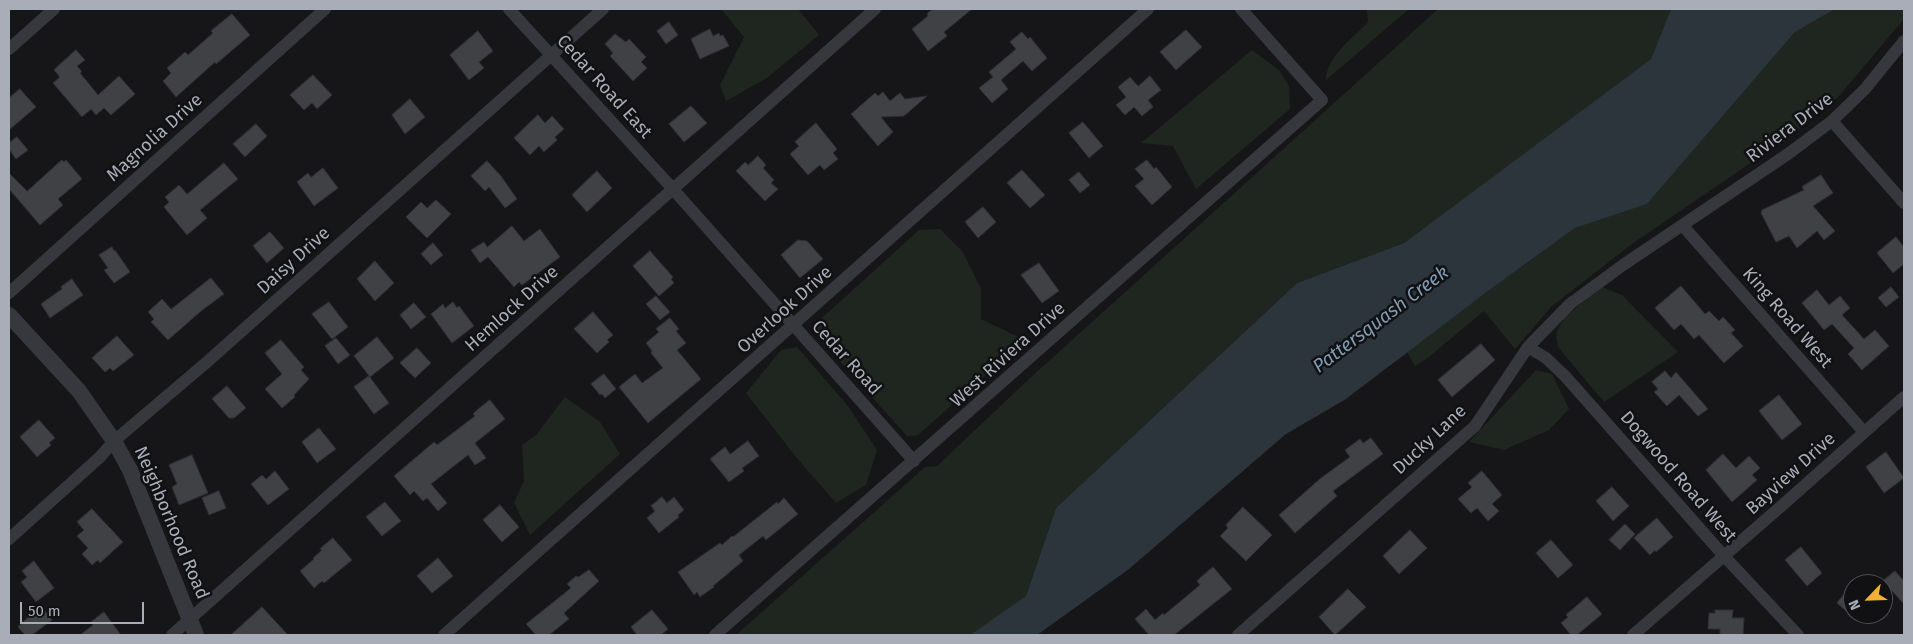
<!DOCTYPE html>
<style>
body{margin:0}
#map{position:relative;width:1913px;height:644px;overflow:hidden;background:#161618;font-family:"Fira Sans",sans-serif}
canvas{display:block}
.frame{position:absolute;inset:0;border:10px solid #a8adb8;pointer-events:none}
.north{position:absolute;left:1843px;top:574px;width:50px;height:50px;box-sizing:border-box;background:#111113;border:1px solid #4d4f55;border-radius:50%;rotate:246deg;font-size:14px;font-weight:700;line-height:20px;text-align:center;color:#a8adb8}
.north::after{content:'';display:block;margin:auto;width:18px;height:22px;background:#f2b134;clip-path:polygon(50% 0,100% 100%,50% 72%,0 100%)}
.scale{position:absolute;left:20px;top:602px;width:124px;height:22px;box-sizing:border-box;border:2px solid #a8adb8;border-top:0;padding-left:6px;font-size:15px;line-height:18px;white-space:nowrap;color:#a8adb8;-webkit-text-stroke:4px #111113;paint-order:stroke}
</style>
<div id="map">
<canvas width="1913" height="644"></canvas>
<div class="frame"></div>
<div class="north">N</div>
<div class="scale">50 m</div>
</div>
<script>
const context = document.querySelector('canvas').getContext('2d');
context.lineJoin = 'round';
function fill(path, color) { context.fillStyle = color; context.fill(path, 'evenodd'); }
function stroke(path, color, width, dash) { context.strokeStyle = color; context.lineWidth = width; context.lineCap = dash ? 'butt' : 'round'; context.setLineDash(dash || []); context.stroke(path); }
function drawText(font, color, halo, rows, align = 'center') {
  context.font = font + ' "Fira Sans",sans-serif'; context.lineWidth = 5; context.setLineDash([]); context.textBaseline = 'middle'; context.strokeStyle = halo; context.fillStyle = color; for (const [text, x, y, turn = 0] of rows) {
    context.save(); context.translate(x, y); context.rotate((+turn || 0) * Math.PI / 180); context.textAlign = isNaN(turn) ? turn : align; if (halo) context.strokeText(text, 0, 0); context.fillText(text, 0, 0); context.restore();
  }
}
fill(new Path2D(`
 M721 9H798L819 35 767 78 726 101 720 85 744 37Z
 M1367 9H1409L1326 80C1326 57 1353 38 1368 22Z
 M1438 9H1671L1651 59 1404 243 1297 283 1056 508 1026 596 970 635H736L925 467 937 466 1029 379Z
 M1835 9H1904V19L1838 97 1793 134 1632 244 1551 307 1515 349 1484 311 1429 357 1415 366 1407 352 1488 291 1575 228 1647 204 1795 32Z
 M1252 50 1279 70 1289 86 1290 109 1196 189 1173 146 1141 143Z
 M940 229 963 252 981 289V319L1025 340 918 435 907 436 819 338 814 330 823 317 919 230Z
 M1602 287 1622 295 1678 352 1604 402 1558 347 1556 333 1565 317Z
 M797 347 848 406 877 450 866 485 836 503 796 457 746 393 781 350Z
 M1536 370 1552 374 1569 409 1549 430 1504 450 1469 442Z
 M565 397 600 422 620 454 530 535 514 503 524 481 522 445 536 435Z`), '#1e261f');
fill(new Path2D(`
 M1671 9H1835L1795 32 1647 204 1575 228 1488 291 1346 399 1286 434 1129 569 1037 635H970L1026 596 1056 508 1297 283 1404 243 1651 59Z`), '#2c353c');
const building = new Path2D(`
 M933 9H972L944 32 947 36 928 51 912 29 928 16 927 14Z
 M232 14 250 35 216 64 215 62 176 97 163 81 171 73 167 68 185 52 188 55 213 33 211 31Z
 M669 22 678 35 666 44 657 31Z
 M710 29 713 36 719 33 720 36 723 35 729 46 700 59 691 39Z
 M1186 30 1202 47 1176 70 1160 52Z
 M478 31 493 51 479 62 484 68 469 80 450 55Z
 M1022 32 1028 39 1030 37 1047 58 1032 71 1023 61 1001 80 1008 89 992 103 979 88 993 77 989 72 1016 49 1010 42Z
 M615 34 626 42 629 39 646 57 641 62 647 68 633 81 610 56 613 53 605 44Z
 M76 50 85 60 77 66 82 72 80 73 98 95 119 76 135 94 111 115 104 108 96 115 91 109 82 117 53 83 60 77 54 70Z
 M313 75 332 95 317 109 312 103 304 110 290 95Z
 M1150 76 1161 90 1148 100 1153 107 1142 116 1134 107 1125 115 1116 105 1126 97 1118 87 1130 77 1138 86Z
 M20 89 36 107 9 130V98Z
 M883 92 890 101 900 93 905 99 927 96 904 116 881 117 893 132 878 146 851 114 875 93 878 96Z
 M410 99 425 117 405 134 392 115Z
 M691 106 707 123 684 142 669 124Z
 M538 115 545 123 552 116 564 129 555 137 557 140 544 152 539 146 530 155 514 138Z
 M1083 122 1103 146 1089 158 1069 133Z
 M816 123 837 149 833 153 838 159 824 170 820 165 808 175 790 154 799 146 795 142Z
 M256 124 267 136 245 157 233 144Z
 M17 137 28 150 16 159 9 149V143Z
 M758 156 766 165 763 168 774 180 771 183 778 189 765 201 736 171 745 162 748 165Z
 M62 160 64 162 66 160 82 179 58 199 63 205 40 225 9 189V173L27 191Z
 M1147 160 1154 169 1156 167 1172 187 1152 205 1135 186 1144 179 1135 169Z
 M487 161 501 176 517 199 505 208 489 187 485 191 471 176Z
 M224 163 238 179 200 210 207 218 187 235 164 207 169 202 165 197 179 185 187 194Z
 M323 168 338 188 314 206 297 182 308 173 311 177Z
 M1022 170 1045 195 1030 208 1007 183Z
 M597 171 612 188 587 212 572 195Z
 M1079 172 1090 185 1080 193 1069 180Z
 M1821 175 1833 193 1813 206 1835 231 1824 240 1817 231 1797 248 1789 236 1776 242 1761 213 1762 210 1804 190 1802 187Z
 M436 200 451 214 427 238 406 217 421 202 427 208Z
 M983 207 996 222 978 238 965 222Z
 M512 226 524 241 540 229 560 257 522 285 519 282 514 287 488 257 480 263 471 250 484 242 487 247Z
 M270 232 284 248 267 263 253 246Z
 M1896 237 1904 247V264L1893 273 1877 253Z
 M798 240 807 241 823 259 800 278 781 255Z
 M433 243 443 255 431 265 421 254Z
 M112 247 114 251 115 250 130 272 114 283 104 270 108 268 99 255Z
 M650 251 673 277 671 279 674 283 659 296 633 266Z
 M375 261 394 283 375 301 357 279Z
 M1039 263 1059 291 1042 303 1021 275Z
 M211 278 224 294 201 311 168 340 151 322 154 319 148 312 162 299 171 309Z
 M72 279 83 295 50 318 41 304 62 289 61 287Z
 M1681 286 1705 314 1709 311 1719 321 1723 317 1735 330 1731 333 1743 346 1724 363 1699 335 1694 339 1681 324 1674 330 1655 308Z
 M1891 287 1899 297 1886 307 1878 298Z
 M1817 290 1829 305 1840 296 1850 308 1842 315 1864 339 1875 330 1889 346 1862 370 1848 354 1854 348 1832 324 1824 330 1802 303Z
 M656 296 670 312 660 320 646 304Z
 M329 302 348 327 332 339 312 314Z
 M453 302 457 308 459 306 474 326 452 343 431 314 443 304 445 308Z
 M414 303 426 317 411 329 400 315Z
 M593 312 613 335 607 340 609 342 597 353 574 329Z
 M670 318 679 329 676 331 686 343 677 350 701 379 648 423 619 387 635 374 642 383 663 368 651 353 652 351 646 343 659 332 656 329Z
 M117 336 134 355 113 371 110 368 105 372 92 358Z
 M377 337 394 358 370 377 354 356Z
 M336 338 350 355 338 364 325 346Z
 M281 340 304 367 301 370 309 379 294 395 295 397 282 408 265 389 282 374 265 353Z
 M1481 344 1495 360 1452 397 1438 380Z
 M417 348 431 363 415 378 400 363Z
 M1665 371 1671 378 1676 372 1708 409 1698 416 1679 395 1667 406 1654 392 1658 389 1652 382Z
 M604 374 616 389 605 398 602 394 600 395 591 384Z
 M369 376 389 403 374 414 354 387Z
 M227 386 246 408 234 418H229L212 399Z
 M1779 395 1802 424 1782 440 1759 411Z
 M490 400 505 419 475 443 486 458 475 465 468 455 431 484 447 503 438 511 427 498 423 501 414 491 410 495 394 476 434 442 437 445 475 416 473 414 477 410Z
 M39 420 55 438 49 443 51 445 37 457 20 437Z
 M319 428 336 449 317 463 302 442Z
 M1371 438 1383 454 1333 491 1337 496 1295 533 1279 515 1321 478 1350 457 1345 450 1360 439 1363 443Z
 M748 441 759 456 742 468 744 471 729 482 710 459 725 447 730 454Z
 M1886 452 1904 478 1884 493 1866 467Z
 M1723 454 1736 468 1749 456 1760 468 1752 475 1757 480 1732 502 1706 470Z
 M192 455 208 493 179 505 172 487 177 484 169 465Z
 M275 471 289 489 268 505 251 484 262 475 266 479Z
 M1482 471 1502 495 1492 504 1499 511 1488 521 1477 508 1471 513 1458 499 1472 487 1468 483Z
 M1612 487 1629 506 1613 521 1596 501Z
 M219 491 226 508 209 515 202 498Z
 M662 497 667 503 674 497 684 510 678 515 679 517 659 533 647 518 655 511 651 506Z
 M784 498 798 514 766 540 763 536 739 555 743 561 713 586 714 587 700 597 697 592 694 595 678 572 720 543 722 545 732 536 733 537 777 502 778 504Z
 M385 502 401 521 382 536 366 517Z
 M500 505 519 527 502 542 483 520Z
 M1243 507 1272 535 1246 561 1220 536 1228 528 1226 525Z
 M92 509 123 542 100 563 98 560 92 565 82 554 88 548 77 536 84 530 77 522Z
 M1657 518 1673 537 1656 552 1655 550 1650 555 1634 538Z
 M1625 524 1635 534 1620 550 1609 540Z
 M1410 530 1427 548 1399 574 1383 556Z
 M333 538 352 560 324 583 322 581 314 588 300 571 314 559 313 558 322 550 320 549Z
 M1551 540 1573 565 1558 578 1536 553Z
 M1801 547 1822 573 1807 586 1785 560Z
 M438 558 453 576 432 593 417 576Z
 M34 561 54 588 36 602 21 582 27 577 22 571Z
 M1213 567 1232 589 1174 635H1149L1135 619 1146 609 1155 620 1163 613 1164 615 1200 585 1197 581Z
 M589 570 599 581 564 613 569 619 549 635H536L526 624 571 588 567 584 576 576 578 577Z
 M1895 571 1904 581V604L1883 581Z
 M1853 584V617L1837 603Z
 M1348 589 1366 607 1335 635 1319 617Z
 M1587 597 1602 614 1577 635H1571L1561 623 1568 617 1566 615Z
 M41 606 52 620 32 635H25L18 627Z
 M262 607 288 635H231Z
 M652 610 668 629 661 635H637L631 627Z
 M1715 610H1733L1732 618H1744L1743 635H1720V629H1708L1709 613H1715Z
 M104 612 121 635H80L93 625 91 622Z`);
fill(building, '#404145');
stroke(building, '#303034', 1);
stroke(new Path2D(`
 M509 9 672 188 914 461
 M9 49 54 9
 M1832 121 1904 203
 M1683 226 1864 432
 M9 293 325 9
 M1528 347 1546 358 1565 376 1724 556 1798 635
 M9 539 100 457 114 441 207 362 603 9
 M172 635 875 9
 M444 635 1148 9
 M715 635 1322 100 1241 9
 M1238 635 1475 426 1528 347 1570 304 1623 265 1788 154 1832 121 1865 89 1904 41
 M1633 635 1786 502 1904 397`), '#37383d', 12);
stroke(new Path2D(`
 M9 315 79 391 114 441 130 470 196 635`), '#37383d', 16);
drawText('18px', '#a8adb8', '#111113', [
 ["Cedar Road East",604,87,48],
 ["Riviera Drive",1790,128,-37],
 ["Magnolia Drive",155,138,-42],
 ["Daisy Drive",294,261,-42],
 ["Hemlock Drive",512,309,-42],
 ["Overlook Drive",785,310,-42],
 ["King Road West",1787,318,49],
 ["West Riviera Drive",1008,355,-42],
 ["Cedar Road",846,358,48],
 ["Ducky Lane",1430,440,-43],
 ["Bayview Drive",1791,474,-42],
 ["Dogwood Road West",1678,477,49],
 ["Neighborhood Road",171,523,67]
]);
drawText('italic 19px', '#7f9bb3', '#111113', [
 ["Pattersquash Creek",1381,320,-37]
]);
</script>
